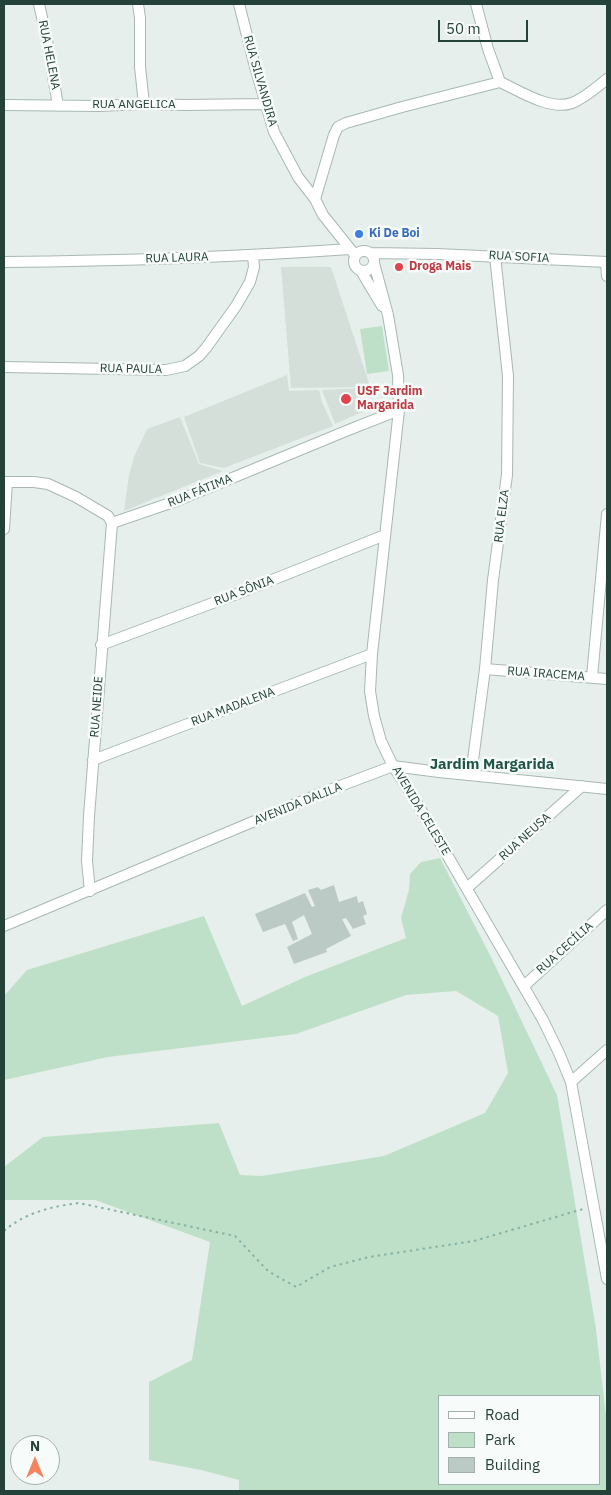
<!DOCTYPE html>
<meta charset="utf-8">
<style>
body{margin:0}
#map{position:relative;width:611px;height:1495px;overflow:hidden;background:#e6efeb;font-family:"IBM Plex Sans",sans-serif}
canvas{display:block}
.frame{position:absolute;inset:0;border:5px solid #24423a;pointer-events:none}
.legend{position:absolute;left:438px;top:1395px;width:162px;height:90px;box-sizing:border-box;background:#f7fbf9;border:1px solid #a3b1ad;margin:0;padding:6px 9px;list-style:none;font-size:15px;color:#24423a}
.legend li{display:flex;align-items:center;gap:10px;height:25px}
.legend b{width:25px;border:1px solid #a3b1ad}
.north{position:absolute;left:10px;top:1435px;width:50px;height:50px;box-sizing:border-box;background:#f7fbf9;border:1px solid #a3b1ad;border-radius:50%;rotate:0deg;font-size:14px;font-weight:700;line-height:20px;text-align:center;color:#24423a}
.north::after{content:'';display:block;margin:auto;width:18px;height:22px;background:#f4845f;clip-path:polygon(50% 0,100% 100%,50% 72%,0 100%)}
.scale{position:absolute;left:438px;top:20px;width:90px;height:22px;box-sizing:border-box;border:2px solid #24423a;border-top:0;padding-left:6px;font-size:15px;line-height:18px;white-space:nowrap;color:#24423a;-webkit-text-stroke:4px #f7fbf9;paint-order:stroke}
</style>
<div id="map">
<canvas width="611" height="1495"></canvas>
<div class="frame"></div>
<ul class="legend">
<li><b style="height:6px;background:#fff"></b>Road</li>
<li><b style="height:14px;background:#bfe0c8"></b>Park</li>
<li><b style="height:14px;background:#bbcac4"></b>Building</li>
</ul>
<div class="north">N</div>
<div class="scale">50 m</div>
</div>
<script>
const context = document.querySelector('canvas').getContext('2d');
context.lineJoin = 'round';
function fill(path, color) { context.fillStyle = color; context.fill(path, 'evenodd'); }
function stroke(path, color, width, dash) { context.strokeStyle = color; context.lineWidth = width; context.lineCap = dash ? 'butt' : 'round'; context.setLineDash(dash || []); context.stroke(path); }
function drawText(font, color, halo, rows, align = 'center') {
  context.font = font + ' "IBM Plex Sans",sans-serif'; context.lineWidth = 5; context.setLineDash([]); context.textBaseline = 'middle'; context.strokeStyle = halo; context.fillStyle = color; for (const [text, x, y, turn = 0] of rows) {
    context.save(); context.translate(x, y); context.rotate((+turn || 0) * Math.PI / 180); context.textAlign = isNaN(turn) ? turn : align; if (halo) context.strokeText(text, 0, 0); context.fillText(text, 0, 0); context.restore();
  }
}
fill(new Path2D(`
 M281 267H331L369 383 368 387 291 388Z
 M287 375 289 391 319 390 322 402 333 426 224 468 200 463 184 417Z
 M364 388 369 409 335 424 322 390Z
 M180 417 199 464 223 471 124 511 129 475 134 457 147 429Z`), '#d4dfda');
fill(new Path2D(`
 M382 326 389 371 367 374 360 329Z
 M440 858 492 959 557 1095 596 1329 607 1425V1491H239V1480L201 1470 149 1460V1382L192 1360 210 1242 95 1200H4V1167L43 1137 219 1123 240 1175 262 1176 384 1156 485 1113 508 1073 498 1016 456 991 406 995 296 1034 108 1057 4 1080V996L27 970 204 916 242 1006 305 977 406 938 401 918 409 890 410 874 421 862ZM440 1396H600V1484H440Z`), '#bfe0c8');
fill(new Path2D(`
 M334 885 339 902 357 896 358 903 363 901 367 914 363 916 366 924 353 929 346 918 342 919 351 936 326 949 327 952 294 964 287 947 312 934 304 915 292 922 298 939 293 941 285 924 263 932 255 914 305 893 312 907 315 906 308 890 318 887 321 890Z`), '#bbcac4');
const street = new Path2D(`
 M39 4 47 40 58 106
 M138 4 140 18V67L144 104
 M239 4 254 63 274 132 298 177 315 199 323 215 355 255
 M476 4 488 49 500 82C520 91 550 111 572 103 585 98 597 87 607 79
 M4 105 98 106 144 104 184 105 265 104
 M315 199 334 135 338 127 346 123 402 107 500 82
 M354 261a10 10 0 1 1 20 0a10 10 0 1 1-20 0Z
 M371 253 437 254 607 262
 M4 262C119 261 235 257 350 249
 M606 262 607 276
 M374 263 388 315 398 375 399 410 372 654 370 691 374 716 381 741 393 766 414 798 543 1020 559 1053 571 1082 607 1279
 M361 271 382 306
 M4 367 166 370 185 366 199 356 206 348 236 306 250 282 254 267 253 256
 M4 482H34L48 484 76 497 108 516 112 523
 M112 523 179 500 346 431 399 410
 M4 529 7 482
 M101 645 242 592 385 535
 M485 669 607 679
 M592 677 607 514
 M93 760 372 654
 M471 775 485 669 493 580 507 475 508 376 495 256
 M467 888 582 786
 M90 891 87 861 89 816 112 523
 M4 926 319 794 393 766 439 772 607 789
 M524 986 607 910
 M571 1082 607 1050`);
stroke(street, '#a8b8b2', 12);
stroke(new Path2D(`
 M4 1231C24 1213 53 1206 79 1203L235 1236 268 1271 296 1287 330 1267 369 1257 474 1241 583 1209`), '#86b3a5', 2, [2.5, 4]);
stroke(street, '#fff', 10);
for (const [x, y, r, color] of [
 [359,234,5,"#3f7fe0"],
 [399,267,5,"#e0444e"],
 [346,399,6,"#e0444e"]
]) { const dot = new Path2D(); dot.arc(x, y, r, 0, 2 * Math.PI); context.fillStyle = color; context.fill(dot); stroke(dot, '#f7fbf9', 2); }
drawText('12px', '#24423a', '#f7fbf9', [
 ["RUA HELENA",49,55,79],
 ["RUA SILVANDIRA",260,81,74],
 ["RUA ANGELICA",134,105],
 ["RUA SOFIA",519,257,3],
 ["RUA LAURA",177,258,-2],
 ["RUA PAULA",131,369,1],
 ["RUA FÁTIMA",200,491,-22],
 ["RUA ELZA",502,516,-83],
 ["RUA SÔNIA",244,591,-21],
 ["RUA IRACEMA",546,674,4],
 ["RUA NEIDE",97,707,-86],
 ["RUA MADALENA",233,707,-21],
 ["AVENIDA DALILA",298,804,-22],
 ["AVENIDA CELESTE",421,811,59],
 ["RUA NEUSA",525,837,-42],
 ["RUA CECÍLIA",565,948,-42]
]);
drawText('bold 12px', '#366cbe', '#f7fbf9', [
 ["Ki De Boi",369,234]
], 'left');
drawText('bold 12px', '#be3a42', '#f7fbf9', [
 ["Droga Mais",409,267],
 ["USF Jardim",357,392],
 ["Margarida",357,406]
], 'left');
drawText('bold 15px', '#1f5548', '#f7fbf9', [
 ["Jardim Margarida",492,765]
]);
</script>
